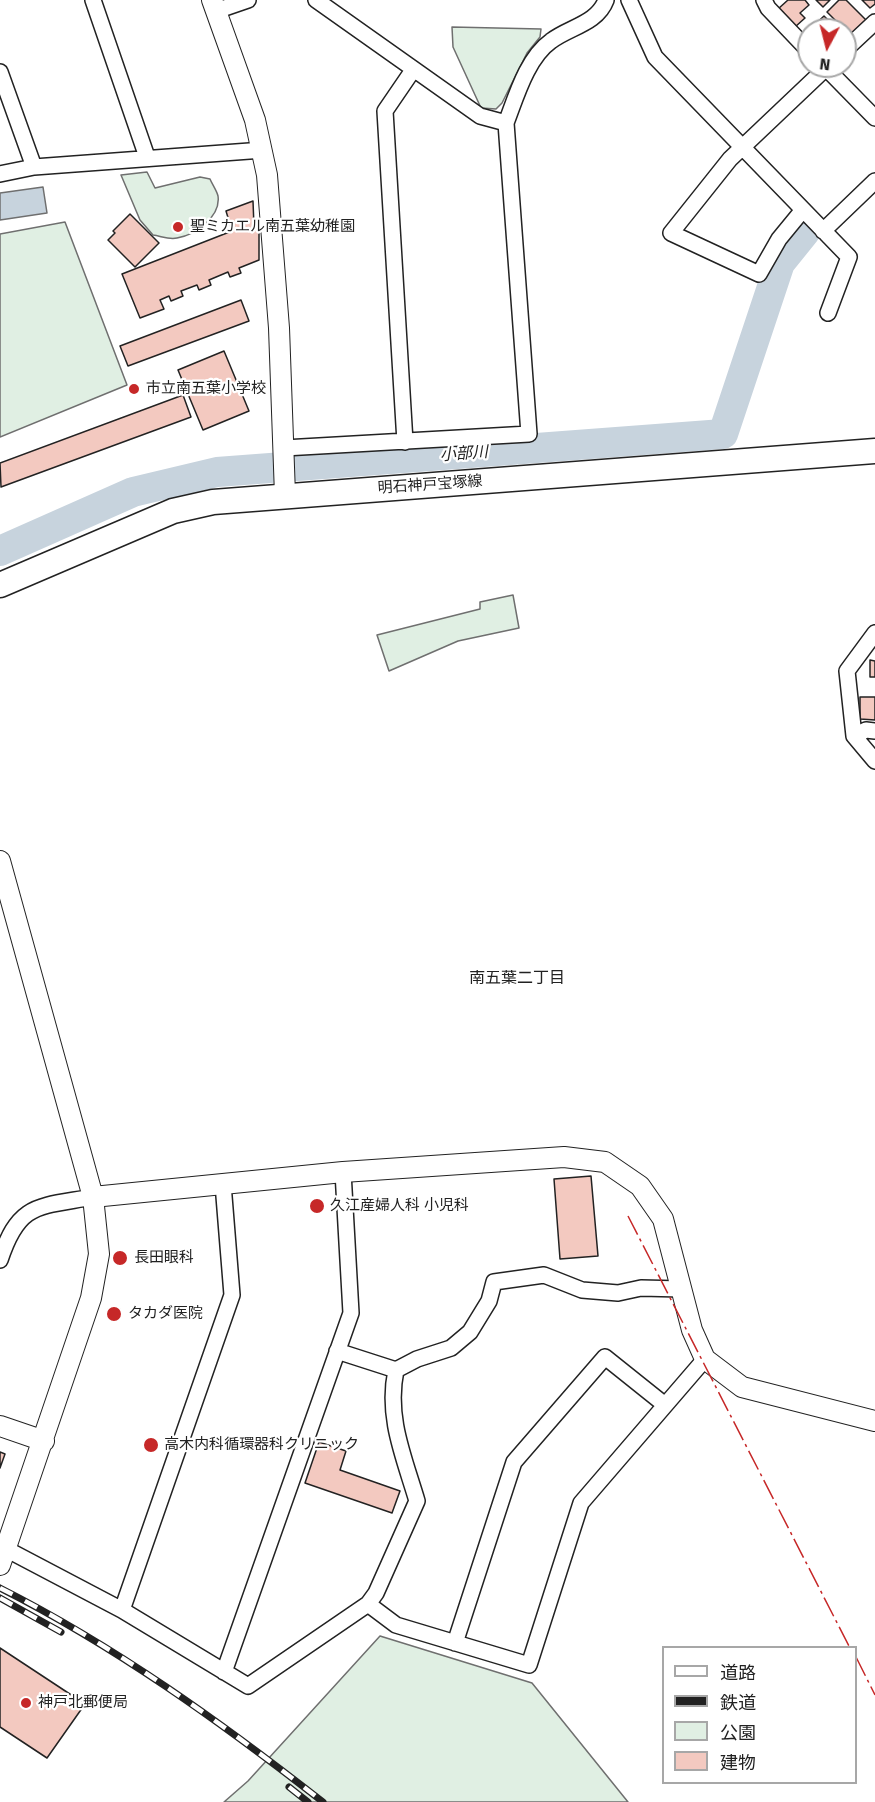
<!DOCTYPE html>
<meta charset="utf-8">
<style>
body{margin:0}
#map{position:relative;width:875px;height:1802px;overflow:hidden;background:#fff;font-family:"Fira Sans","Noto Sans JP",sans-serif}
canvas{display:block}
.legend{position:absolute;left:662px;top:1646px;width:195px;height:138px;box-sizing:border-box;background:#fff;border:2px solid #a7a7a7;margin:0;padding:8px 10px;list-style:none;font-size:18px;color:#222}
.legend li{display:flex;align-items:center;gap:12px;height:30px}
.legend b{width:30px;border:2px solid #a7a7a7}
.north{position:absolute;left:797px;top:18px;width:60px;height:60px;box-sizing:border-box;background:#fff;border:2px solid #a7a7a7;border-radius:50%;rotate:187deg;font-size:16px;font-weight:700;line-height:24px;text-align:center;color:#222}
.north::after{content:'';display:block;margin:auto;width:21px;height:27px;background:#c62828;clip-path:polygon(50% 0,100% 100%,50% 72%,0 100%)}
</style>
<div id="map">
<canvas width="875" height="1802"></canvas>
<ul class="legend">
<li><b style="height:8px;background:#fff"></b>道路</li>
<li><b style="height:8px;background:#222"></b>鉄道</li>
<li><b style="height:16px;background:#e0efe3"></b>公園</li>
<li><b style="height:16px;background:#f3c9c0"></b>建物</li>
</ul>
<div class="north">N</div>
</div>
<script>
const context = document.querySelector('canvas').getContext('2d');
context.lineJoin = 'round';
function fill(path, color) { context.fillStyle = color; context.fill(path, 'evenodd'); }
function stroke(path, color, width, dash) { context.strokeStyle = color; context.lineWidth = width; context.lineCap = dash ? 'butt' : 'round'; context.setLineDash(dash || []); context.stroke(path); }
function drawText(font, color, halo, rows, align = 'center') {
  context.font = font + ' "Fira Sans","Noto Sans JP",sans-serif'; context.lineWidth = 4.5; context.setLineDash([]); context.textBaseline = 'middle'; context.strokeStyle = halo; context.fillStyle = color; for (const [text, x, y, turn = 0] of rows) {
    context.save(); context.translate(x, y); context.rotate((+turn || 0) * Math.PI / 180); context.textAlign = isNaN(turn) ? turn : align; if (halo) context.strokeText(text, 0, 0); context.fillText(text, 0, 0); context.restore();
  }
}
const green = new Path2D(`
 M452 27 541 29 540 37 527 53 502 103 496 109 481 108 453 47Z
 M147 172 155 188 200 177 210 179C212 184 217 191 218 196 221 217 195 235 177 238 169 240 161 236 153 235L140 220 121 175Z
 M65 222 127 385 0 437V234Z
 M513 595 519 628 458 641 389 671 377 635 480 609V602Z
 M380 1636 532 1683 628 1802H224L248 1781Z`);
fill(green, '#e0efe3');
stroke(green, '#6f6f6f', 1.5);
const water = new Path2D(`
 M43 187 47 213 0 220V193Z`);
fill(water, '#c7d3dd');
stroke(water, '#6f6f6f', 1.5);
stroke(new Path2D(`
 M0 551 133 492 217 472 723 434 780 263 805 232`), '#c7d3dd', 30);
const building = new Path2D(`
 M788 0H805L809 5 800 13 805 18 795 27 778 9Z
 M816 0H830L823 7Z
 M839 0H846L866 20 850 35 827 12Z
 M862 0H875V4L870 8Z
 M824 16 838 30H809Z
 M253 201 254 227 259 230V260L239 268 241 273 230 277 228 272 209 280 211 285 199 290 197 285 181 291 183 296 171 301 169 296 160 300 164 309 140 318 122 274 232 231 226 211Z
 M130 214 159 243 135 267 108 240 115 233 113 231Z
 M241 300 249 321 128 366 120 346Z
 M224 351 249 411 203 430 178 370Z
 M183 395 191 417 1 487 0 463Z
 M870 660 875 661V677H870Z
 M860 697H875V720L860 719Z
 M591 1176 598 1256 560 1259 554 1179Z
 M319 1442 346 1451 340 1470 400 1491 392 1513 305 1483Z
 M0 1452 5 1454 0 1468Z
 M0 1648 85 1704 47 1758 0 1727Z`);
fill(building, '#f3c9c0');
stroke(building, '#222', 1.5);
const minor = new Path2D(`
 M93 0 147 157
 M316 0 480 116 506 123
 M629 0 655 57 849 257 828 313
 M764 0 768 8 809 51
 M216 11 248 0
 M845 50 875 22
 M824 66 875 118
 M0 72 34 167
 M0 174 34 167 263 150
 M802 211 779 239 759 274 671 233 730 159 828 66
 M823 231 875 181
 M405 442 385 111 413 70
 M284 448 529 434 506 123C516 97 527 58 551 41 569 27 597 24 606 0
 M875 633 847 671 854 736 875 761
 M854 736 866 730 875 731
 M0 1260C19 1202 38 1207 93 1197
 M337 1351 396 1370
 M6 1549 122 1610 248 1686 368 1604 396 1625 529 1665 581 1503 705 1359
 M368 1604 376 1593 417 1501C404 1457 386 1417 396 1370L417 1359 451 1348 470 1332 489 1301 494 1282 544 1275 582 1290 618 1293 641 1288 682 1289
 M122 1610 232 1295 223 1184
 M455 1643 514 1462 605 1357 665 1405
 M224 1672 351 1313 343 1172`);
const tertiary = new Path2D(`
 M212 0 255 120 267 175 279 328 285 495
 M0 861 93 1197 99 1254 91 1298 0 1565
 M93 1197 343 1172 564 1157 605 1162 640 1186 663 1219 692 1330 705 1359 742 1387 875 1421
 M0 1426 44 1441`);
const primary = new Path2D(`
 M0 585 173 511 213 502 875 451`);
stroke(minor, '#222', 18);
stroke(tertiary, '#222', 22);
stroke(primary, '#222', 27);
stroke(minor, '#fff', 15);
stroke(tertiary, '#fff', 20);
stroke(primary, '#fff', 24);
const rail = new Path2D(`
 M0 1588C115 1646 222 1723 323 1802
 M0 1598 61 1632
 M289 1787 308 1802`);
stroke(rail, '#222', 7);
stroke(rail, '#fff', 4.5, [14]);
stroke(new Path2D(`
 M628 1216 850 1648
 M856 1657 875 1695`), '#c62828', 1.5, [21, 4.5, 3, 4.5]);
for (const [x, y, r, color] of [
 [178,227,6,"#c62828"],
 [134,389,6,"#c62828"],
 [317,1206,8,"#c62828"],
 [120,1258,8,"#c62828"],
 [114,1314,8,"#c62828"],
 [151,1445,8,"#c62828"],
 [26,1703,6,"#c62828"]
]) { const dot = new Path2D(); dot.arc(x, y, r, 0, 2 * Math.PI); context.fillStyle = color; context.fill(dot); stroke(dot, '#fff', 2); }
drawText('15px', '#222', '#fff', [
 ["聖ミカエル南五葉幼稚園",190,227],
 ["市立南五葉小学校",146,389],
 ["久江産婦人科 小児科",330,1206],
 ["長田眼科",134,1258],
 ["タカダ医院",128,1314],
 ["高木内科循環器科クリニック",164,1445],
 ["神戸北郵便局",38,1703]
], 'left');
drawText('15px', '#222', '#fff', [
 ["明石神戸宝塚線",430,485,-4]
]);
drawText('italic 16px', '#222', '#fff', [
 ["小部川",464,454,-4]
]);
drawText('16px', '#222', '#fff', [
 ["南五葉二丁目",517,979]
]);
</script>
